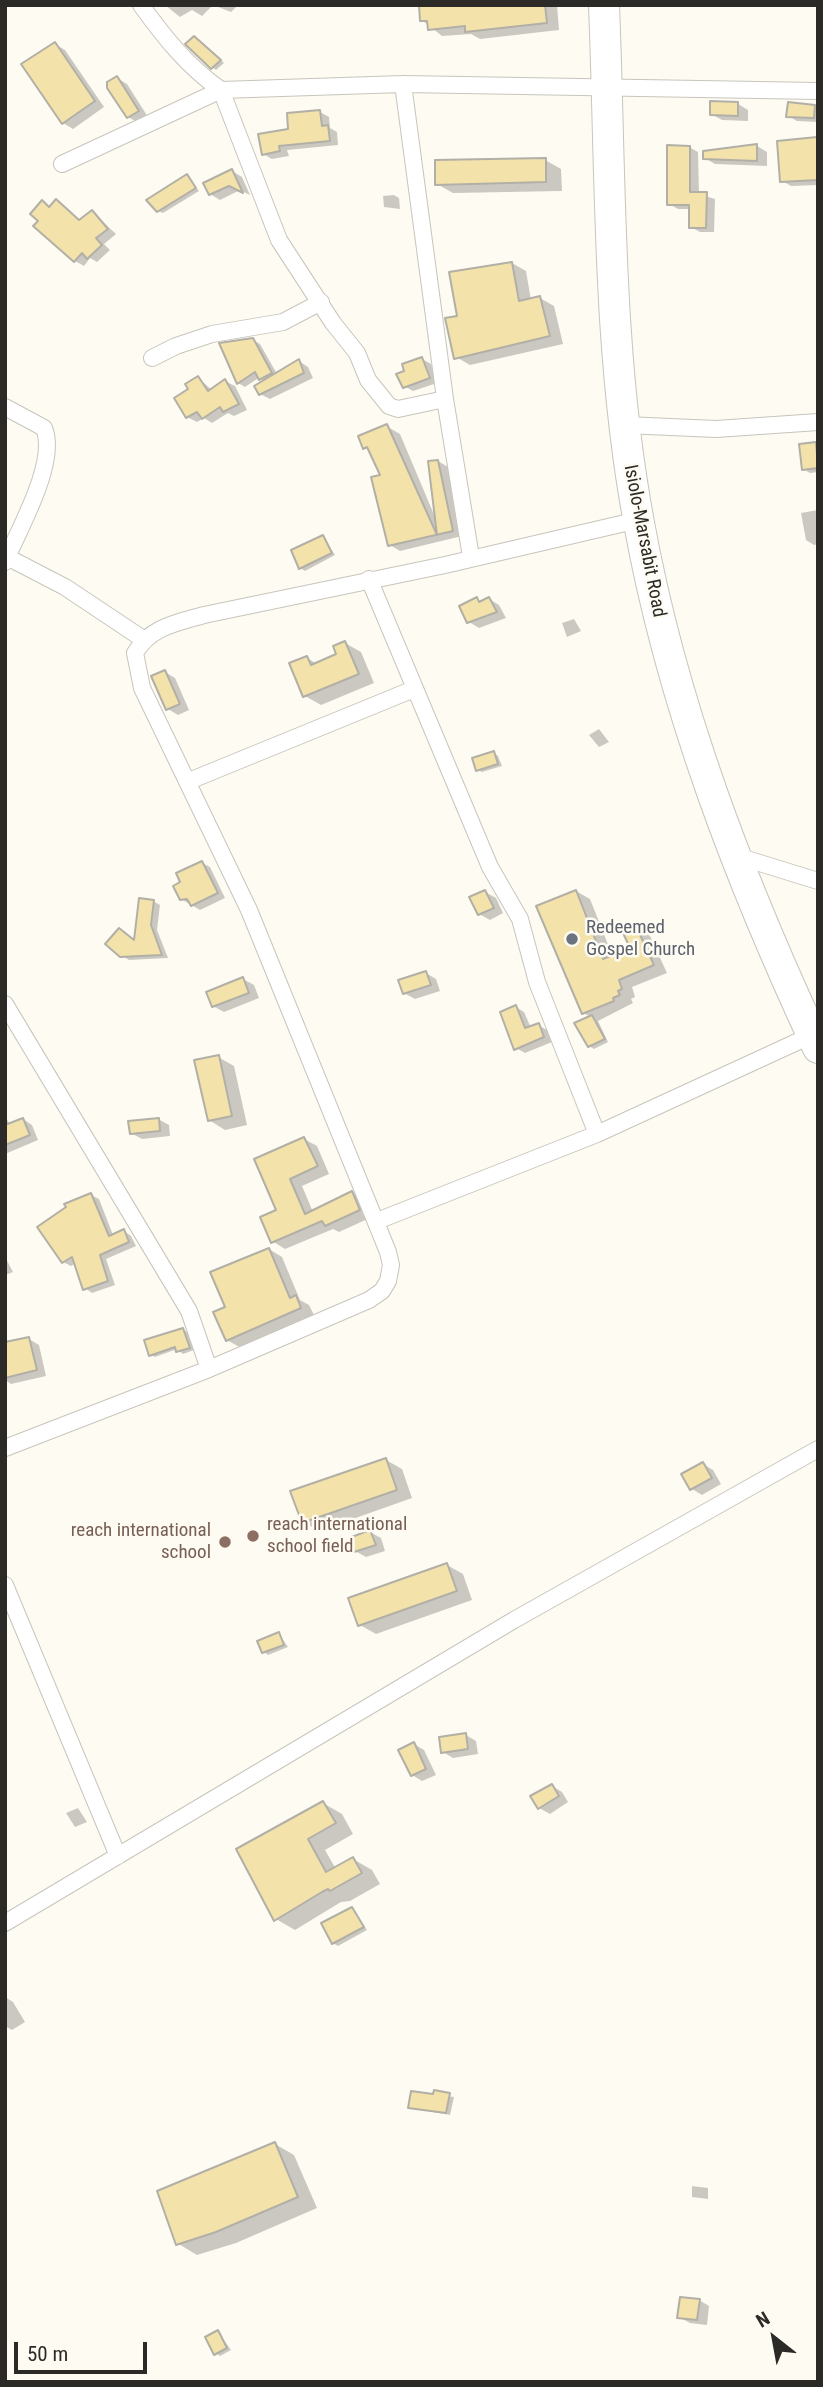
<!DOCTYPE html>
<style>
body{margin:0}
#map{position:relative;width:823px;height:2387px;overflow:hidden;background:#fdfbf2;font-family:"Roboto Condensed",sans-serif}
canvas{display:block}
.frame{position:absolute;inset:0;border:7px solid #2b2a26;pointer-events:none}
.north{position:absolute;left:739px;top:2303px;width:70px;height:70px;-webkit-text-stroke:5px #fdfbf2;paint-order:stroke;rotate:329deg;font-size:19px;font-weight:700;line-height:28px;text-align:center;color:#2b2a26}
.north::after{content:'';display:block;margin:auto;width:24px;height:32px;background:#2b2a26;clip-path:polygon(50% 0,100% 100%,50% 72%,0 100%)}
.scale{position:absolute;left:14px;top:2342px;width:133px;height:32px;box-sizing:border-box;border:4px solid #2b2a26;border-top:0;padding-left:9px;font-size:21px;line-height:24px;white-space:nowrap;color:#2b2a26;-webkit-text-stroke:5px #fdfbf2;paint-order:stroke}
</style>
<div id="map">
<canvas width="823" height="2387"></canvas>
<div class="frame"></div>
<div class="north">N</div>
<div class="scale">50 m</div>
</div>
<script>
const context = document.querySelector('canvas').getContext('2d');
context.lineJoin = 'round';
function fill(path, color) { context.fillStyle = color; context.fill(path, 'evenodd'); }
function stroke(path, color, width, dash) { context.strokeStyle = color; context.lineWidth = width; context.lineCap = dash ? 'butt' : 'round'; context.setLineDash(dash || []); context.stroke(path); }
function drawText(font, color, halo, rows, align = 'center') {
  context.font = font + ' "Roboto Condensed",sans-serif'; context.lineWidth = 5; context.setLineDash([]); context.textBaseline = 'middle'; context.strokeStyle = halo; context.fillStyle = color; for (const [text, x, y, turn = 0] of rows) {
    context.save(); context.translate(x, y); context.rotate((+turn || 0) * Math.PI / 180); context.textAlign = isNaN(turn) ? turn : align; if (halo) context.strokeText(text, 0, 0); context.fillText(text, 0, 0); context.restore();
  }
}
fill(new Path2D(`
 M165 5H213L202 16 192 10 180 17Z
 M213 5H238L231 12Z
 M421 5H557L559 30 480 39 471 34 442 36 422 20Z
 M194 38 199 40 224 63 216 70 212 67Z
 M55 44 65 50 104 107 73 129 63 123 24 65Z
 M117 78 127 84 148 117 139 123 128 117Z
 M738 104 748 110V121L722 120 711 114Z
 M790 104 818 107V122L797 121 788 116Z
 M320 112 329 117 330 128 337 132 338 145 287 150 289 156 272 159 263 154Z
 M818 138V185L791 186 782 181 779 143Z
 M757 146 767 152V166L715 164 705 158V152Z
 M689 147 698 152 699 194 715 199 714 232H700L691 227V209H678L669 204Z
 M545 160 561 169 562 191 453 193 437 184Z
 M232 171 242 177 250 195 240 190 220 200 210 194Z
 M187 176 199 191 163 213 158 211Z
 M394 195 399 198 400 209 384 207 383 196Z
 M56 201 81 221 92 212 116 234 104 244 110 250 97 262 90 258 84 266 75 261 36 226 41 221 42 203 51 208Z
 M512 263 526 271 531 300 540 298 554 306 563 344 470 365 456 357Z
 M253 340 260 344 277 374 299 361 308 367 313 378 270 399 260 394 265 382 260 377 245 387 238 383Z
 M422 359 431 364 437 383 413 391 404 386Z
 M198 378 212 390 225 381 235 386 247 410 234 416 228 413 212 423 204 418 197 422 187 417 191 390Z
 M386 426 400 434 435 517 438 461 448 467 462 536 400 551 390 545 382 476 371 451 365 448Z
 M818 444V472L810 473 803 469 801 445Z
 M818 510V544L814 545 806 540 801 513Z
 M323 537 335 555 305 571 300 568Z
 M477 599 482 602 489 599 499 605 506 618 479 628 469 622Z
 M574 619 581 631 567 637 562 623Z
 M345 643 361 652 374 683 321 705 305 696 307 658 317 664 338 655Z
 M165 672 175 678 189 710 178 715 168 709Z
 M599 729 609 742 599 747 589 735Z
 M494 753 498 756 502 766 482 772 478 770Z
 M202 863 210 867 225 898 200 910 181 899Z
 M576 891 590 899 613 957 633 949 636 928 650 936 667 973 632 987 635 997 631 999 633 1003 598 1021 608 1042 594 1049 589 1046 591 1017 583 1013Z
 M485 892 496 898 503 913 490 920 479 914Z
 M153 901 160 905 157 930 168 958 129 960 121 955 136 941Z
 M426 973 436 979 440 991 415 999 404 993Z
 M243 979 254 985 259 998 224 1012 213 1006Z
 M516 1007 524 1012 531 1028 538 1025 547 1030 552 1042 525 1053 516 1048Z
 M218 1057 234 1066 247 1125 225 1130 209 1120Z
 M5 1117 10 1124 23 1119 32 1125 38 1140 5 1154Z
 M158 1119 169 1125 170 1136 142 1139 131 1133Z
 M304 1139 317 1146 329 1174 302 1186 313 1212 352 1193 365 1201 372 1217 339 1232 333 1229 285 1249 272 1241 279 1211Z
 M91 1195 99 1199 113 1235 124 1231 131 1236 136 1246 106 1259 115 1285 92 1293 85 1288 76 1263 71 1266 63 1262Z
 M269 1249 282 1257 300 1300 309 1305 314 1315 241 1348 227 1340V1308Z
 M5 1257 13 1272 5 1275Z
 M183 1330 188 1332 194 1350 183 1354 177 1349 155 1357 151 1355Z
 M29 1339 39 1345 46 1376 11 1384 5 1380V1344Z
 M386 1460 402 1469 412 1498 319 1531 303 1522Z
 M703 1464 713 1470 721 1484 702 1495 692 1489Z
 M370 1532 381 1538 385 1551 366 1557 355 1551Z
 M447 1565 463 1574 472 1600 376 1634 360 1625Z
 M279 1634 288 1647 268 1655 264 1652Z
 M466 1735 476 1741 478 1754 453 1758 443 1752Z
 M414 1744 424 1750 436 1775 422 1781 412 1775Z
 M552 1786 562 1792 568 1802 550 1814 539 1808Z
 M323 1803 342 1814 353 1834 325 1850 336 1869 353 1859 372 1870 380 1884 350 1901 341 1902 295 1930 276 1919 238 1849Z
 M78 1808 87 1822 75 1827 66 1813Z
 M352 1909 367 1930 338 1946 333 1943Z
 M5 1997 13 2002 25 2022 12 2030 5 2026Z
 M413 2092 454 2097 450 2115 410 2108Z
 M275 2144 294 2155 317 2208 236 2243 197 2255 177 2243Z
 M692 2186 708 2188V2199L692 2197Z
 M699 2300 709 2306 707 2325 690 2323 679 2317Z
 M218 2332 231 2350 220 2356 216 2353Z`), '#0003');
const building = new Path2D(`
 M419 5H545L547 23 465 32V26L428 30 427 21H420Z
 M194 36 221 60 211 69 185 44Z
 M55 42 95 101 62 124 21 64Z
 M117 76 139 111 127 118 107 88V82Z
 M710 101 738 102V116L710 115Z
 M788 102 815 105 814 118 786 117Z
 M320 110 322 126 328 125 330 141 279 146 280 151 262 155 258 134 288 129 287 113Z
 M817 137 818 180 780 182 777 141Z
 M757 144V161L703 159V151Z
 M667 145 690 146V192H707L706 228H689V205H667Z
 M546 158V182L435 185V160Z
 M232 169 243 193 229 186 209 195 203 183Z
 M187 174 196 188 157 212 146 200Z
 M56 199 79 220 92 210 108 229 96 238 102 245 87 259 82 253 74 262 33 226 38 221 30 214 42 200 49 207Z
 M512 262 519 301 540 296 550 336 454 359 445 318 457 316 449 272Z
 M253 338 272 373 259 380 255 372 237 384 219 343Z
 M422 357 430 378 403 388 396 374 404 371 402 364Z
 M299 359 304 373 259 395 254 386Z
 M198 376 208 391 225 379 239 404 223 412 220 407 202 419 197 412 186 418 174 398 188 389 185 384Z
 M387 424 437 535 428 461 438 460 453 531 388 546 371 477 380 475 367 447 363 449 358 436Z
 M816 442 818 468 802 470 799 444Z
 M323 535 332 553 299 569 291 550Z
 M477 597 479 602 489 597 497 612 467 623 459 606Z
 M345 641 359 674 303 697 289 663 307 656 311 665 336 654 333 646Z
 M165 670 180 704 166 710 151 676Z
 M494 751 498 764 476 771 472 758Z
 M202 861 218 893 191 906 187 899 180 900 173 886 180 882 176 873Z
 M485 890 494 908 478 915 469 897Z
 M576 890 603 959 630 948 623 933 636 926 654 965 619 980 622 989 618 991 620 995 613 998 614 1001 582 1014 536 906Z
 M139 898 154 900 151 925 162 955 120 957 105 944 119 928 134 940Z
 M426 971 431 985 403 994 398 980Z
 M243 977 249 993 212 1007 206 992Z
 M516 1005 525 1028 539 1023 544 1037 514 1050 500 1012Z
 M592 1015 605 1039 588 1047 574 1023Z
 M219 1055 232 1116 208 1121 194 1060Z
 M23 1118 30 1135 5 1145V1125Z
 M159 1118 160 1131 130 1134 128 1121Z
 M304 1137 318 1166 290 1179 305 1214 352 1191 360 1210 325 1226 322 1221 271 1243 260 1217 276 1210 254 1159Z
 M91 1193 109 1236 124 1229 129 1242 100 1255 108 1281 83 1290 72 1257 62 1263 37 1227 66 1207 64 1204Z
 M269 1248 290 1298 296 1295 301 1308 226 1341 213 1312 225 1307 210 1272Z
 M183 1328 190 1348 176 1352 175 1347 149 1356 144 1340Z
 M29 1337 37 1370 5 1378V1342Z
 M386 1458 397 1490 302 1523 290 1491Z
 M703 1462 712 1478 690 1490 681 1474Z
 M370 1530 376 1545 354 1552 349 1538Z
 M447 1563 457 1591 358 1626 348 1598Z
 M279 1632 284 1645 262 1653 257 1641Z
 M466 1733 468 1749 441 1753 439 1737Z
 M414 1742 426 1769 411 1776 398 1750Z
 M552 1784 559 1796 538 1809 530 1796Z
 M323 1801 336 1823 308 1839 326 1872 353 1857 362 1873 330 1891 328 1889 322 1892 274 1921 236 1849Z
 M352 1907 364 1927 332 1944 321 1923Z
 M434 2090 450 2093 446 2113 408 2108 411 2091 433 2094Z
 M275 2142 298 2197 216 2232 176 2245 157 2191Z
 M680 2297 700 2299 697 2320 677 2318Z
 M218 2330 227 2348 214 2355 205 2337Z`);
fill(building, '#f3e3aa');
stroke(building, '#b2afa7', 2);
const street = new Path2D(`
 M141 5C164 37 188 67 221 90L279 240 333 323 357 353 368 380 389 406 398 409 445 399
 M403 84 445 399 471 557
 M62 164 221 90 403 84 818 91
 M152 358 176 346 212 334 283 322 321 302
 M5 407 44 428C58 462 19 529 5 562
 M625 425 716 429 818 422
 M7 557 65 587 143 639
 M369 579 490 867 520 919 537 982 597 1134
 M189 781 414 689
 M737 856 818 881
 M5 1004 189 1311 209 1369
 M377 1221 597 1134 812 1035
 M5 1448 209 1369 369 1300 382 1291 388 1281 391 1265 388 1252 249 910 142 688 135 653C150 627 176 623 204 615L445 565 638 520
 M5 1585 118 1856
 M5 1923 514 1620 818 1449`);
const highway = new Path2D(`
 M604 5C611 177 607 352 639 523 672 705 740 881 818 1048`);
stroke(street, '#c7c5bc', 18);
stroke(highway, '#c7c5bc', 32);
stroke(street, '#fff', 16);
stroke(highway, '#fff', 30);
for (const [x, y, r, color] of [
 [572,939,7,"#6b7280"],
 [253,1536,7,"#8d6e63"],
 [225,1542,7,"#8d6e63"]
]) { const dot = new Path2D(); dot.arc(x, y, r, 0, 2 * Math.PI); context.fillStyle = color; context.fill(dot); stroke(dot, '#fdfbf2', 2.5); }
drawText('19px', '#2b2a26', '#fdfbf2', [
 ["Isiolo-Marsabit Road",644,541,79]
]);
drawText('19px', '#5b616d', '#fdfbf2', [
 ["Redeemed",586,928],
 ["Gospel Church",586,950]
], 'left');
drawText('19px', '#785e54', '#fdfbf2', [
 ["reach international",267,1525],
 ["school field",267,1547],
 ["reach international",211,1531,"right"],
 ["school",211,1553,"right"]
], 'left');
</script>
